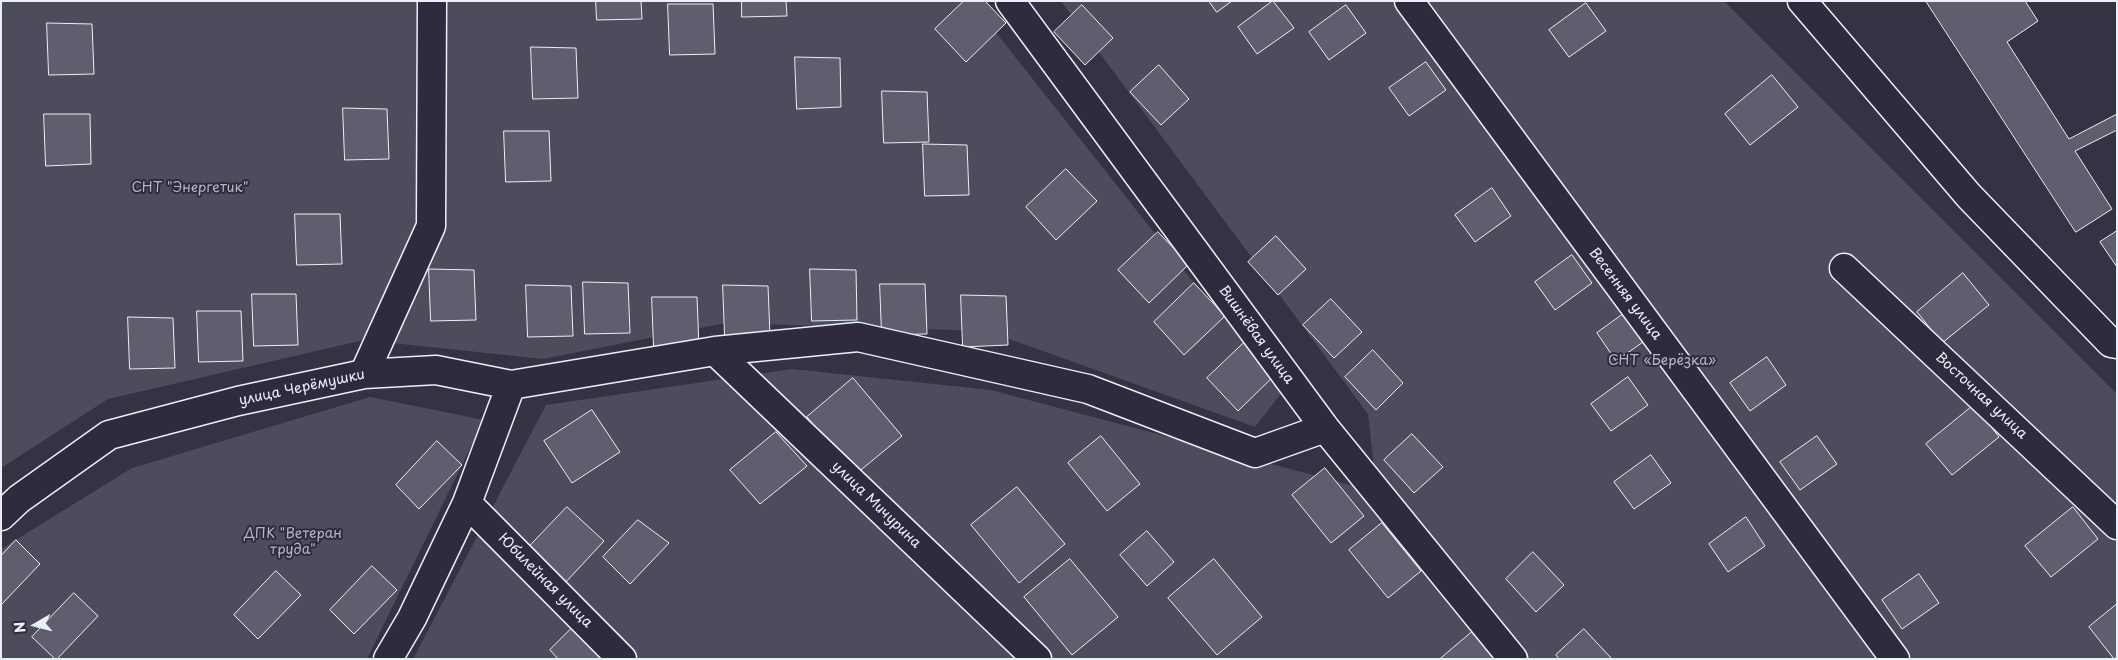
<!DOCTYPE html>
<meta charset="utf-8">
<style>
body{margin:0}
#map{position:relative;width:2118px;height:660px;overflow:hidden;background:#363244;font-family:"Playpen Sans",sans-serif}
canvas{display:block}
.frame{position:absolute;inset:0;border:2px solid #e8f1f8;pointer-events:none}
.north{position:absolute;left:10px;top:600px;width:50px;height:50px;-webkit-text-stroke:4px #2f2a3d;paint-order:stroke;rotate:262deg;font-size:14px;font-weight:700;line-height:20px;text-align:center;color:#e8f1f8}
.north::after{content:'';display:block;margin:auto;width:18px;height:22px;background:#e8f1f8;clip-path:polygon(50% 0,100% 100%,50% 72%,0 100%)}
</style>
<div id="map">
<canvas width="2118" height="660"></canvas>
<div class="frame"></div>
<div class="north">N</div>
</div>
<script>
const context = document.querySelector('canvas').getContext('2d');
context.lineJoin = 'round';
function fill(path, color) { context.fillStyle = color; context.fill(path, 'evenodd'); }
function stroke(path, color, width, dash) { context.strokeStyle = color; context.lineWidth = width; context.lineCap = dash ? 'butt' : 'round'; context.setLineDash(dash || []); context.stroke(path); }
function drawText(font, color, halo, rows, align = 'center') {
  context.font = font + ' "Playpen Sans",sans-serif'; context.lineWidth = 4; context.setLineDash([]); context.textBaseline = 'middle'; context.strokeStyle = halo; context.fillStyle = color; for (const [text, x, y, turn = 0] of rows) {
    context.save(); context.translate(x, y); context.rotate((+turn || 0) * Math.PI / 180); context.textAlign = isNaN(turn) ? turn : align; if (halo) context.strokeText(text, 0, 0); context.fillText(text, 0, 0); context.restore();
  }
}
fill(new Path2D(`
 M1 1H971L1194 283 1225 316 1283 391 1255 427 987 331 725 323 543 359 364 340 108 399 1 468Z
 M1061 1H1724L2117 394V659H413L546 405 792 369 991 390 1377 492 1368 414Z
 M370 397 484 420 367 659H1V549L132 468Z`), '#4d4b5c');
const building = new Path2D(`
 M596 1H641L642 19 597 20Z
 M742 1H786L787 16 742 17Z
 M964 1H985L1006 23 966 62 935 29Z
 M1209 1H1232L1217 12Z
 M1273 1 1294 28 1257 54 1238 27Z
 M1926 1H2025L2038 21 2007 42 2069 139 2117 114V130L2075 151 2112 209 2076 232Z
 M1586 3 1606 31 1569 57 1549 30Z
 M668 4H713L715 54 670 55Z
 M1082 5 1113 38 1085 65 1054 32Z
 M1346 5 1366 33 1329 60 1309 32Z
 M47 23 92 24 94 74 49 75Z
 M531 47 576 48 578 98 533 99Z
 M795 57 840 58 841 107 797 109Z
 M1426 62 1446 90 1409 116 1389 88Z
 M1159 65 1189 99 1161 125 1130 92Z
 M1772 75 1798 107 1750 145 1725 114Z
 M882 91 927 92 929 142 884 143Z
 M343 108 387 109 389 159 345 160Z
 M44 114H90L91 164 46 166Z
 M504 131H549L551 181 506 182Z
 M923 144 967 145 969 195 925 196Z
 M1066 169 1097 201 1056 240 1026 207Z
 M1492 188 1511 216 1475 242 1455 215Z
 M295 214H340L342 264 297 265Z
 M2117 231V267L2100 242Z
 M1158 232 1189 264 1149 303 1118 270Z
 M1276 236 1306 269 1278 295 1248 262Z
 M1572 255 1592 283 1555 310 1535 282Z
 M429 269 474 270 476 320 431 321Z
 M810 269 856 270 857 320 812 321Z
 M1963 273 1989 305 1942 343 1917 312Z
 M583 282 628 283 630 333 585 334Z
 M1194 283 1225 316 1184 355 1154 322Z
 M880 284H925L927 334 882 335Z
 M526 285 571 286 573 336 528 337Z
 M723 285 768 286 770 336 725 337Z
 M252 294H296L298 345 254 346Z
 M961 295 1006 296 1008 345 963 347Z
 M652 297H697L699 347 654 348Z
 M1331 299 1362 332 1334 358 1303 325Z
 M1633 307 1653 335 1616 361 1597 333Z
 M197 311H241L243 361 199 362Z
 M128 317 173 318 175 368 130 369Z
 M1247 340 1278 372 1238 411 1207 378Z
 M1373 350 1403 383 1376 410 1345 377Z
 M1767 357 1786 385 1750 411 1730 383Z
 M1628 377 1648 405 1611 431 1591 404Z
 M853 378 902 436 856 474 807 417Z
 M1974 405 1999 437 1952 475 1926 444Z
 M592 410 620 452 572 483 544 441Z
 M776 432 807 466 760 504 730 470Z
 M1412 434 1443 467 1414 493 1384 460Z
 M1101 436 1140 484 1107 511 1068 463Z
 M1817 436 1837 464 1800 490 1780 462Z
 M437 441 462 465 419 509 396 485Z
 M1651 455 1671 483 1634 509 1614 482Z
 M1325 468 1364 516 1331 543 1292 495Z
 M1017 487 1065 544 1019 583 971 525Z
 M567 507 604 541 565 583 528 548Z
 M2073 507 2098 539 2051 577 2025 546Z
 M1746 517 1765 546 1728 572 1709 544Z
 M638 520 669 543 630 584 603 557Z
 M1382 523 1421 571 1388 598 1349 550Z
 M1147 531 1174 562 1147 586 1120 555Z
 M16 540 40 564 1 605V556Z
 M1533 552 1564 585 1536 612 1506 579Z
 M1070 559 1118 617 1072 655 1024 597Z
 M1214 559 1262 617 1217 655 1168 598Z
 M372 566 397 590 354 634 330 610Z
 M276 571 301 595 258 639 234 615Z
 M1919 574 1939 603 1902 629 1882 600Z
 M74 593 98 616 57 659H55L32 637Z
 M2117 604V657L2114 659 2089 627Z
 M580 620 608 648 598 659H558L550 650Z
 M1584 629 1612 659H1559L1556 655Z
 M1472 632 1494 659H1440Z`);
fill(building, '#605e6e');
stroke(building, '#e8f1f8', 1);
const minor = new Path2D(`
 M1010 1 1325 428 1513 659
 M1409 1 1895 659
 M1802 1 1969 196 2111 343 2117 344
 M1844 268 2117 525
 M715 351 1037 659
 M364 374 431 226 432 1
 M511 385 715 351 858 337 1088 389 1255 453 1325 428
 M467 503 622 659
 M1 516 19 499 109 435 238 401 364 374 436 370 511 385 467 503 412 618 388 659`);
stroke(minor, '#e8f1f8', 31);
stroke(minor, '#2f2a3d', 28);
drawText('14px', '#b2b7c1', '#2f2a3d', [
 ["СНТ \"Энергетик\"",190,188],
 ["СНТ «Берёзка»",1662,361],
 ["ДПК \"Ветеран",293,534],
 ["труда\"",293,550]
]);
drawText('14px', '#e8f1f8', '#2f2a3d', [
 ["Весенняя улица",1625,294,53],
 ["Вишнёвая улица",1256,335,54],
 ["улица Черёмушки",302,388,-12],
 ["Восточная улица",1981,396,43],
 ["улица Мичурина",876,505,44],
 ["Юбилейная улица",545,581,45]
]);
</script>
